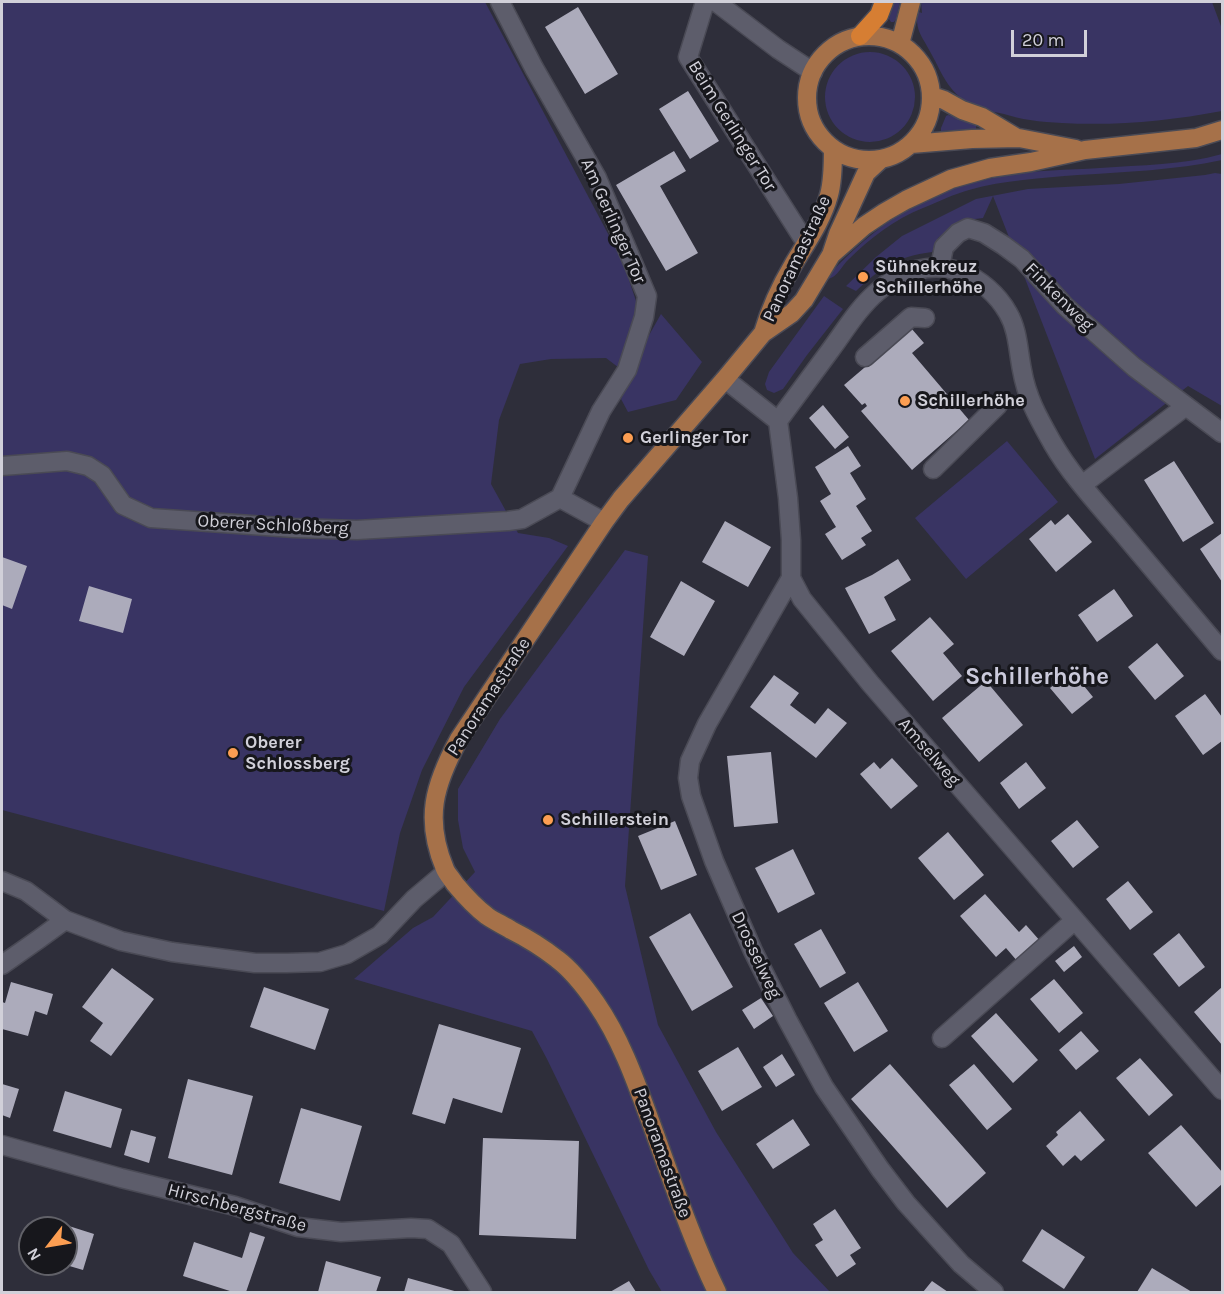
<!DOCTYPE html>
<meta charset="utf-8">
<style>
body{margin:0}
#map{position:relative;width:1224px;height:1294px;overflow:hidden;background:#2e2e3a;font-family:Karla,sans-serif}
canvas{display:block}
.frame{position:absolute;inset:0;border:3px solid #d1d0d9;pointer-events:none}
.north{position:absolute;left:18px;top:1216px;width:60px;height:60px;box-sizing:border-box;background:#17171c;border:2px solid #616168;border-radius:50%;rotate:239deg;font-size:16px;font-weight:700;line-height:24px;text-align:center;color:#d1d0d9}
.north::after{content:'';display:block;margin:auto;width:21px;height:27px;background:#fc9e52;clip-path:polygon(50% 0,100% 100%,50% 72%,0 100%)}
.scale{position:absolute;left:1011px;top:30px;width:76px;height:27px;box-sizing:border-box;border:3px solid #d1d0d9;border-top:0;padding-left:8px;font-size:18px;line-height:21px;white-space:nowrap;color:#d1d0d9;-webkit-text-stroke:4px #17171c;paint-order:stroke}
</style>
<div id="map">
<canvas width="1224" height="1294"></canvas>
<div class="frame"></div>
<div class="north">N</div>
<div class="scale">20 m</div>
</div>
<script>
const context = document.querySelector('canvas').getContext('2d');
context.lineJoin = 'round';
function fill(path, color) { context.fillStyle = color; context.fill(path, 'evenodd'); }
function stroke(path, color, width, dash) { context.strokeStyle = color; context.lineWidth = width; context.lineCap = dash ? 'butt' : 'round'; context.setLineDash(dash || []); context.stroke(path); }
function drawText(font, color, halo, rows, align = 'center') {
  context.font = font + ' Karla,sans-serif'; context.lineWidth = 6; context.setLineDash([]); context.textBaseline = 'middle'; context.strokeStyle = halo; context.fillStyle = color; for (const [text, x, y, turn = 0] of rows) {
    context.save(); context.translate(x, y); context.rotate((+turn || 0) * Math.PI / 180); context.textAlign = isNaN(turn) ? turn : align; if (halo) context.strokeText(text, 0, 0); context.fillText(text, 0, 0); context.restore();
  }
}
fill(new Path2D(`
 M2 2H485L623 262 648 337 661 314 702 362 676 400 628 412 621 399 631 377 606 358 551 359 520 364 499 420 491 484 518 533 549 538 568 546 464 687 422 770 400 833 384 911 2 810Z
 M893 2H900L896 19 894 22H891L889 19Z
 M919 2V12L922 13 921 2H1212L1222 29V111C1169 121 1116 126 1062 123 1052 122 1041 122 1030 120 1021 119 1012 116 1004 114 989 111 973 108 961 98 947 87 941 72 933 57 921 33 913 31 919 2Z
 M825 97a45 45 0 1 1 90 0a45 45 0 1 1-90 0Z
 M948 115 974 123 976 125V129L941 131V128L946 116Z
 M1222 154V160C1175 170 1126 172 1078 175 1042 178 1004 180 969 190 954 194 938 202 923 208 895 219 869 239 848 260 841 267 836 280 825 279 877 222 928 189 1004 176 1035 170 1068 170 1100 168 1141 165 1183 165 1222 154Z
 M1215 173 1222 174V406L1188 386 1095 459 993 196 983 218 959 221 938 238 932 252C896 257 883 266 856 291L846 286 876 257 902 236 976 199 1028 189 1119 184 1205 175Z
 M824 296 843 309 807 355 783 389 774 393 767 390 765 384 769 372Z
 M1007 441 1058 502 966 579 915 518Z
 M625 550 648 556 625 886 658 1025 716 1132 793 1253 830 1292H662L649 1270 547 1059 532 1031 354 979 413 928 433 917 475 872 463 848 458 820V789L500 719Z`), '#393463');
fill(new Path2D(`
 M578 7 618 74 585 94 545 27Z
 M688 91 719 141 690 159 659 109Z
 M674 151 686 171 660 186 698 253 666 271 616 185Z
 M911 328 924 343 912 353 969 420 912 470 861 411 867 406 865 403 862 405 844 385Z
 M823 405 849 437 835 449 809 418Z
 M848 446 861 466 850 473 866 499 856 506 872 531 861 538 866 545 842 560 825 534 836 527 820 501 831 494 815 467Z
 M1174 461 1214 523 1183 542 1144 480Z
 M1068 514 1092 542 1056 572 1029 539 1051 520 1055 525Z
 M725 521 771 547 748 587 702 562Z
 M1222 533V582L1200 549Z
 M2 557 27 566 12 609 2 605Z
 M898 559 911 580 884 597 896 620 869 634 845 588 872 575Z
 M681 581 715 601 684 656 650 637Z
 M89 586 132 599 123 633 79 621Z
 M1114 589 1133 616 1097 642 1078 615Z
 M930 617 954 644 943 653 962 676 933 701 891 651Z
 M1157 643 1184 676 1155 700 1128 667Z
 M1071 670 1093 697 1072 714 1050 688Z
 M774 675 799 693 790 705 815 724 828 708 847 723 816 758 750 707Z
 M986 681 1023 725 979 762 942 718Z
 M1205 694 1222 717V741L1203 755 1175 716Z
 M771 752 778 823 734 827 727 756Z
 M892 758 918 786 891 809 860 774 874 762 880 769Z
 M1026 762 1046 788 1019 809 1000 783Z
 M1077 820 1099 847 1073 868 1051 841Z
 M675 821 697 875 661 890 638 836Z
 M948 832 984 875 954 900 918 858Z
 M793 849 815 894 778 913 755 868Z
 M1128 881 1153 912 1130 930 1106 899Z
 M985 894 1019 932 1026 925 1041 942 1018 962 1006 948 996 957 960 916Z
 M690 913 733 987 692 1011 649 937Z
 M821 929 846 973 820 988 794 944Z
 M1179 933 1205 967 1179 987 1153 954Z
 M1074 946 1082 957 1064 972 1055 961Z
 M112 968 154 999 111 1056 90 1041 103 1023 82 1007Z
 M1054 979 1083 1013 1059 1033 1030 999Z
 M11 982 53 994 47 1015 35 1011 28 1036 2 1029V1002L5 1003Z
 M858 982 888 1031 854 1052 824 1003Z
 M264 987 329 1009 315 1050 250 1027Z
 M1222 987V1045L1194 1012Z
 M761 998 773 1016 754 1029 742 1010Z
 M996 1013 1038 1060 1013 1083 971 1036Z
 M439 1024 521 1048 502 1113 453 1098 445 1124 412 1114Z
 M1081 1031 1099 1051 1076 1070 1059 1050Z
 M738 1047 762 1087 722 1111 698 1071Z
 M782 1054 795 1075 776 1087 763 1067Z
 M1140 1058 1173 1095 1149 1116 1116 1078Z
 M890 1064 986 1173 947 1208 851 1099Z
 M974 1064 1012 1109 987 1130 949 1085Z
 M188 1079 253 1096 232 1175 168 1158Z
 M2 1084 19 1089 10 1118 2 1115Z
 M65 1091 122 1109 111 1148 53 1131Z
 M301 1108 362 1126 340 1201 279 1183Z
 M1080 1111 1105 1140 1081 1161 1075 1155 1063 1166 1046 1146 1058 1135 1056 1132Z
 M793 1119 810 1145 773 1169 756 1144Z
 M1181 1125 1222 1172V1184L1196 1207 1148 1153Z
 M131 1130 156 1137 149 1163 124 1155Z
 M483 1138 579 1141 576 1239 479 1235Z
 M835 1209 861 1248 850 1255 856 1264 837 1277 815 1245 823 1240 813 1224Z
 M50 1220 94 1234 83 1270 66 1265V1228H47Z
 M1042 1229 1085 1257 1064 1289 1022 1261Z
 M250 1232 265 1237 246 1292H233L183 1276 194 1242 242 1258Z
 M326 1261 381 1277 376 1292H318Z
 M1152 1268 1192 1292H1137Z
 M408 1278 458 1292H404Z
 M629 1281 636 1292H610Z
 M932 1281 948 1292H923Z`), '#acabbb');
const minor = new Path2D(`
 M500 2 534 68 597 178 647 296 644 317 627 370 601 411 560 498 604 522
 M705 2 688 57 806 243
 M716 2 778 49 813 72
 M940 267 944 247 958 233 968 228 984 233 1003 245 1022 259 1065 306 1134 367 1222 433
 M865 357 911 317 925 318
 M725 379 778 421 788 498 791 540V578L802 599 870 683 1222 1090
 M778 421C795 398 812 375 829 352 844 332 858 308 877 292 900 271 932 261 961 272 980 279 998 295 1008 313 1018 330 1018 350 1022 370 1027 399 1039 419 1053 444 1071 475 1097 503 1120 530 1154 570 1188 611 1222 651
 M2 466 67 461 88 466 102 475 123 505 151 518 294 528 357 530 508 521 522 519 560 498
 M933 469 998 405
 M1082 485 1186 406
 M791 578 707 724 690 761 688 778 691 796 714 861 753 951 787 1019 824 1087 880 1169 906 1203 961 1264 994 1292
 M2 881 26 891 65 920 121 941 172 952 255 963H287L320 962 347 954 380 935 414 899 446 872
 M2 965 39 939 65 920
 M942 1038 1075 920
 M2 1145 121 1178 235 1206 298 1227 341 1232 411 1228 428 1229 451 1244 482 1292`);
const major = new Path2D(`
 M807 98a62 62 0 1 1 124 0a62 62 0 1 1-124 0Z
 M900 44 911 2
 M932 96 944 100 962 110 982 117 1017 138
 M911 144 972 139 1019 138 1076 149
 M832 254 864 226 885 212 906 200 951 179 990 168 1031 162 1085 150 1196 138 1222 130
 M763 333C770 309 780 287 793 265 806 243 822 221 829 195 833 181 833 164 833 149
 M717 1292C691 1238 672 1180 651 1123 636 1082 621 1039 596 1003 585 987 573 971 557 959 543 948 527 938 511 930 503 925 494 921 487 916 475 907 465 896 455 884 452 879 447 874 445 869 424 819 434 785 459 739L604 522 621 499 725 379 763 333 792 313 804 300 831 255 838 234 866 173 880 160`);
const highway = new Path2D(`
 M860 36 879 15 884 2`);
stroke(minor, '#4a4a55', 21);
stroke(major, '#4a4a55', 21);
stroke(highway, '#4a4a55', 21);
stroke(minor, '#5d5d6b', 18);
stroke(major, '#a67149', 18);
stroke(highway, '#d67e33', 18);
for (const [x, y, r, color] of [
 [863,277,6,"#fc9e52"],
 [905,401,6,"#fc9e52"],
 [628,438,6,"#fc9e52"],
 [233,753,6,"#fc9e52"],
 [548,820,6,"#fc9e52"]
]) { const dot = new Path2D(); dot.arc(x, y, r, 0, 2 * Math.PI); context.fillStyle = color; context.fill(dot); stroke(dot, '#17171c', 2); }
drawText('18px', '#d1d0d9', '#17171c', [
 ["Beim Gerlinger Tor",732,126,58],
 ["Am Gerlinger Tor",613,221,66],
 ["Panoramastraße",797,259,-65],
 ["Finkenweg",1059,297,45],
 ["Oberer Schloßberg",273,525,3],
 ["Panoramastraße",489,697,-57],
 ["Amselweg",929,752,49],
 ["Drosselweg",756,955,65],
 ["Panoramastraße",662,1153,70],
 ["Hirschbergstraße",237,1208,15]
]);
drawText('bold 18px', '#d1d0d9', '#17171c', [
 ["Sühnekreuz",875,267],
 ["Schillerhöhe",875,288],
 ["Schillerhöhe",917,401],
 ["Gerlinger Tor",640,438],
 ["Oberer",245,743],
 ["Schlossberg",245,764],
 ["Schillerstein",560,820]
], 'left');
drawText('bold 24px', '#cbcadb', '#17171c', [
 ["Schillerhöhe",1037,677]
]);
</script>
